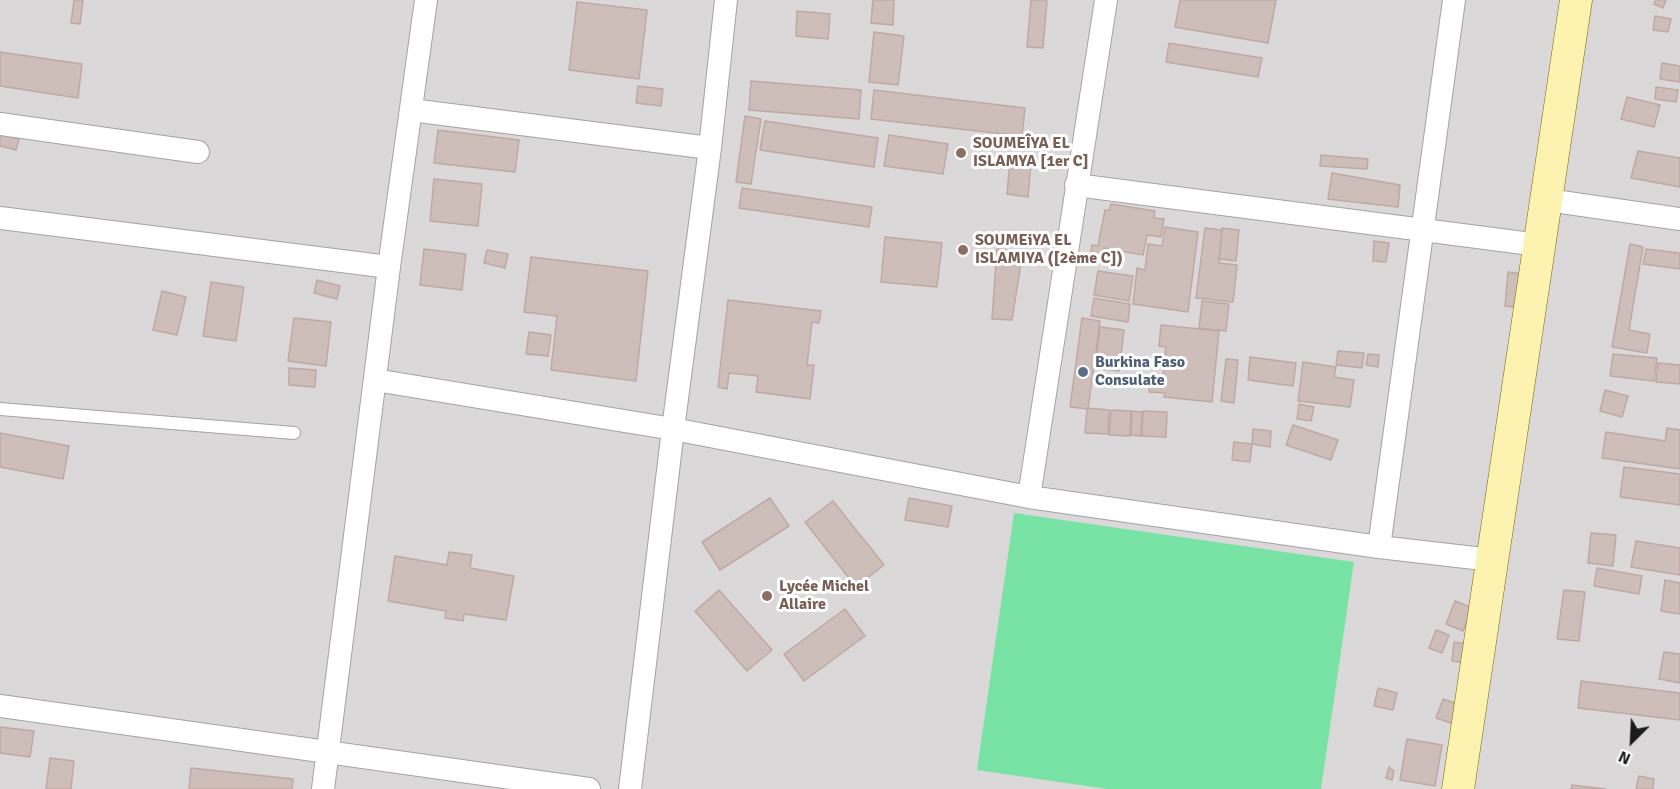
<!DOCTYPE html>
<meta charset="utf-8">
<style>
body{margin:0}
#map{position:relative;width:1680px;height:789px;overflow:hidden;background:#eee7e0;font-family:Signika,sans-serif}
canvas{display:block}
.north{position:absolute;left:1602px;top:711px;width:60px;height:60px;-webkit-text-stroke:4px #fff;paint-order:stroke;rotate:204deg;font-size:16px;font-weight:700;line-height:24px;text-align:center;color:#1c1c1c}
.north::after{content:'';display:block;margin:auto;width:21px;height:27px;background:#1c1c1c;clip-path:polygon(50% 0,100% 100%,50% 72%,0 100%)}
</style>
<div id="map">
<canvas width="1680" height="789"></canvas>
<div class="north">N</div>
</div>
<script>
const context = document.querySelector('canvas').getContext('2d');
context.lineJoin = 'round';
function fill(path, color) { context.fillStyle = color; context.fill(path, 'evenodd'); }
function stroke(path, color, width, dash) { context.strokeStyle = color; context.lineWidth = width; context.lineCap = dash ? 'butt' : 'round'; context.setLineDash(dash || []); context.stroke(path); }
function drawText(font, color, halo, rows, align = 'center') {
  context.font = font + ' Signika,sans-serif'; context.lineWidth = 6; context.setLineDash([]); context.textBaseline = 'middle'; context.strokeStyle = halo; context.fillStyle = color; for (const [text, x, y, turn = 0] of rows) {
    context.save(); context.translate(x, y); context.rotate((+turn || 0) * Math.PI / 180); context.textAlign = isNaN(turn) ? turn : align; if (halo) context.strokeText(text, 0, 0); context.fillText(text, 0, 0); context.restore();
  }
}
fill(new Path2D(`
 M0 0H1680V789H0Z`), '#dad8d9');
fill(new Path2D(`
 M1014 513 1354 562 1321 789H1107L977 770Z`), '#78e3a5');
const building = new Path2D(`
 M74 0H83L80 24 71 23Z
 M873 0H894L893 25 871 23Z
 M1031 0H1047L1043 48 1027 47Z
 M1180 0H1276L1268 43 1175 27Z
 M1656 0H1666L1663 8 1654 4Z
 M577 2 647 10 639 79 569 70Z
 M797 11 830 14 828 39 796 36Z
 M1655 16 1671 19 1668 32 1653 30Z
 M874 32 904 36 898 85 869 82Z
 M1169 43 1262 58 1258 77 1166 62Z
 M0 52 82 64 78 98 0 86Z
 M1662 63 1680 66V82L1660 79Z
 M751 81 861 90 859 119 749 110Z
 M638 86 663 89 661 106 636 103Z
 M1656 87 1678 90 1676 102 1655 99Z
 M874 90 1025 108 1022 136 871 119Z
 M1627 97 1660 105 1654 127 1621 119Z
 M745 116 761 119 751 184 736 182Z
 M765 121 878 138 874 167 760 150Z
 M438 130 519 140 515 172 434 163Z
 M0 133 19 139 16 150 0 146Z
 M889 135 948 144 943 174 884 166Z
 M1638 151 1680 158V187L1631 178Z
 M1321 155 1368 159 1367 169 1320 166Z
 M1010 161 1031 163 1028 197 1007 194Z
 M1332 173 1400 185 1398 207 1328 199Z
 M434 179 482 184 478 226 430 221Z
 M742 188 872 207 869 227 739 208Z
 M1111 204 1155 211 1154 218 1164 219 1161 237 1147 235 1143 255 1104 248 1102 261 1090 259 1092 245 1098 246 1105 210H1109Z
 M1165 227 1198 232 1188 312 1133 304 1137 268 1145 270 1148 244 1162 246Z
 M1205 228 1222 230 1219 263 1237 265 1233 302 1196 298Z
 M1222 228 1239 230 1236 261 1219 259Z
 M885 237 942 243 937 287 881 282Z
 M1374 241 1389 243 1386 262 1373 261Z
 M1630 244 1643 247 1629 330 1650 334 1647 353 1612 347Z
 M424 249 466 254 462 290 420 285Z
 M997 249 1023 251 1012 320 992 319Z
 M1646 249 1680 253V269L1643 264Z
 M487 250 508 254 505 268 484 263Z
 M531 257 648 271 636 381 551 370 557 316 524 312Z
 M1098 271 1133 276 1129 301 1094 295Z
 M1508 272 1532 275 1528 309 1505 306Z
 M317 280 340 286 337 299 314 293Z
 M211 282 244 287 236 341 203 336Z
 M162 291 186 297 177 335 153 330Z
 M1094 298 1130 304 1128 322 1091 316Z
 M728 300 821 311 819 323 812 322 807 365H814L810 399 756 392 758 376 729 373 727 389 718 387Z
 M1202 301 1229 304 1226 331 1199 328Z
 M294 318 331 322 326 366 288 361Z
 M1082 318 1100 321 1088 409 1070 407Z
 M1161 325 1219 331 1212 402 1164 397 1165 393 1149 392 1151 374 1163 375 1166 347 1159 346Z
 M1100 327 1124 330 1119 371 1095 368Z
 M529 332 551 335 548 356 526 354Z
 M1338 351 1364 353 1362 368 1336 365Z
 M1368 354 1379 355 1378 367 1366 365Z
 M1613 354 1657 358 1654 381 1610 376Z
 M1250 357 1296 363 1293 386 1248 380Z
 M1226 359 1238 360 1234 403 1221 401Z
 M1303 362 1336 367 1334 377 1354 380 1350 407 1298 401Z
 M1658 363 1680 365V384L1656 382Z
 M289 368 316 370 315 387 289 385Z
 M1605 390 1628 396 1622 417 1600 411Z
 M1299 404 1314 407 1311 421 1297 419Z
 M1087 408 1109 410 1108 434 1085 433Z
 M1111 410 1131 411 1130 436 1109 435Z
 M1132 411 1142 412 1141 436 1131 435Z
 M1143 411 1167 412 1166 437 1142 436Z
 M1293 425 1338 440 1331 460 1286 445Z
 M1667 428 1680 430V469L1602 458 1606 432 1665 441Z
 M1253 429 1271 431 1270 447 1252 444Z
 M0 433 69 446 63 479 0 467Z
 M1234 442 1252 444 1250 462 1232 460Z
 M1624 467 1680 474V505L1620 497Z
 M770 498 789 526 720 570 702 542Z
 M909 498 952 506 948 527 905 520Z
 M833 501 884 565 856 587 805 522Z
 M1591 533 1616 535 1613 566 1588 563Z
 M1636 541 1680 548V575L1631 567Z
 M449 552 472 555 470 568 514 576 506 620 464 614 463 621 445 618 446 611 388 601 395 556 447 565Z
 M1597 568 1642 576 1639 594 1594 586Z
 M1665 580 1680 583V614L1661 611Z
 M719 590 772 650 747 671 695 611Z
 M1564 590 1585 592 1579 641 1557 639Z
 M1455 601 1472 608 1463 631 1446 624Z
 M845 609 865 636 804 681 784 654Z
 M1436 630 1449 635 1442 653 1429 648Z
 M1454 642 1474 645 1472 664 1452 661Z
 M1664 652 1680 654V683L1659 679Z
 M1581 681 1680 693V720L1578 708Z
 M1378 688 1397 693 1393 710 1374 706Z
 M1443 699 1463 706 1457 725 1436 718Z
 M0 727 34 731 30 757 0 753Z
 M1407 739 1442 745 1435 786 1400 780Z
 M50 758 74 761 71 789H46Z
 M1389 767 1394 771 1392 780 1386 778Z
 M191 768 293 779 292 789H189Z
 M1639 776 1654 779 1653 789H1636Z
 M1572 785 1606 789H1571Z`);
fill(building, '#cebeb9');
stroke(building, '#c0a9a2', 1.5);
const lane = new Path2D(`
 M0 409 294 433`);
const street = new Path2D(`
 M411 110 710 148
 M0 124 198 152
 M1076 185 1539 245
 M1547 200 1680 219
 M0 218 389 267
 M375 380 673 429 1029 497 1379 547 1492 560
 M1029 497 1106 0
 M1379 547 1454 0
 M0 706 589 789
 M323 789 389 267 426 0
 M630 789 673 429 710 148 726 0`);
const secondary = new Path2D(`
 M1458 789 1576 0`);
stroke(lane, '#a3a3a3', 14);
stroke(street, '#a3a3a3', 24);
stroke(secondary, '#756c00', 33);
stroke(lane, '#fff', 12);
stroke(street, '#fff', 22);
stroke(secondary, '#fdf2af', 32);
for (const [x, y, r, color] of [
 [961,153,6,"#8d6e63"],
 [963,250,6,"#8d6e63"],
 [1083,372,6,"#5c6f8a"],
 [767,596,6,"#8d6e63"]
]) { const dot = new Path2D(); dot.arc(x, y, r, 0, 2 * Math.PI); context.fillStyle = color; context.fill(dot); stroke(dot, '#fff', 2); }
drawText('bold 16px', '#785e54', '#fff', [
 ["SOUMEÎYA EL",973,144],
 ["ISLAMYA [1er C]",973,162],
 ["SOUMEiYA EL",975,241],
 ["ISLAMIYA ([2ème C])",975,259],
 ["Lycée Michel",779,587],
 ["Allaire",779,605]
], 'left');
drawText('bold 16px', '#4e5e75', '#fff', [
 ["Burkina Faso",1095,363],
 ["Consulate",1095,381]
], 'left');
</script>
